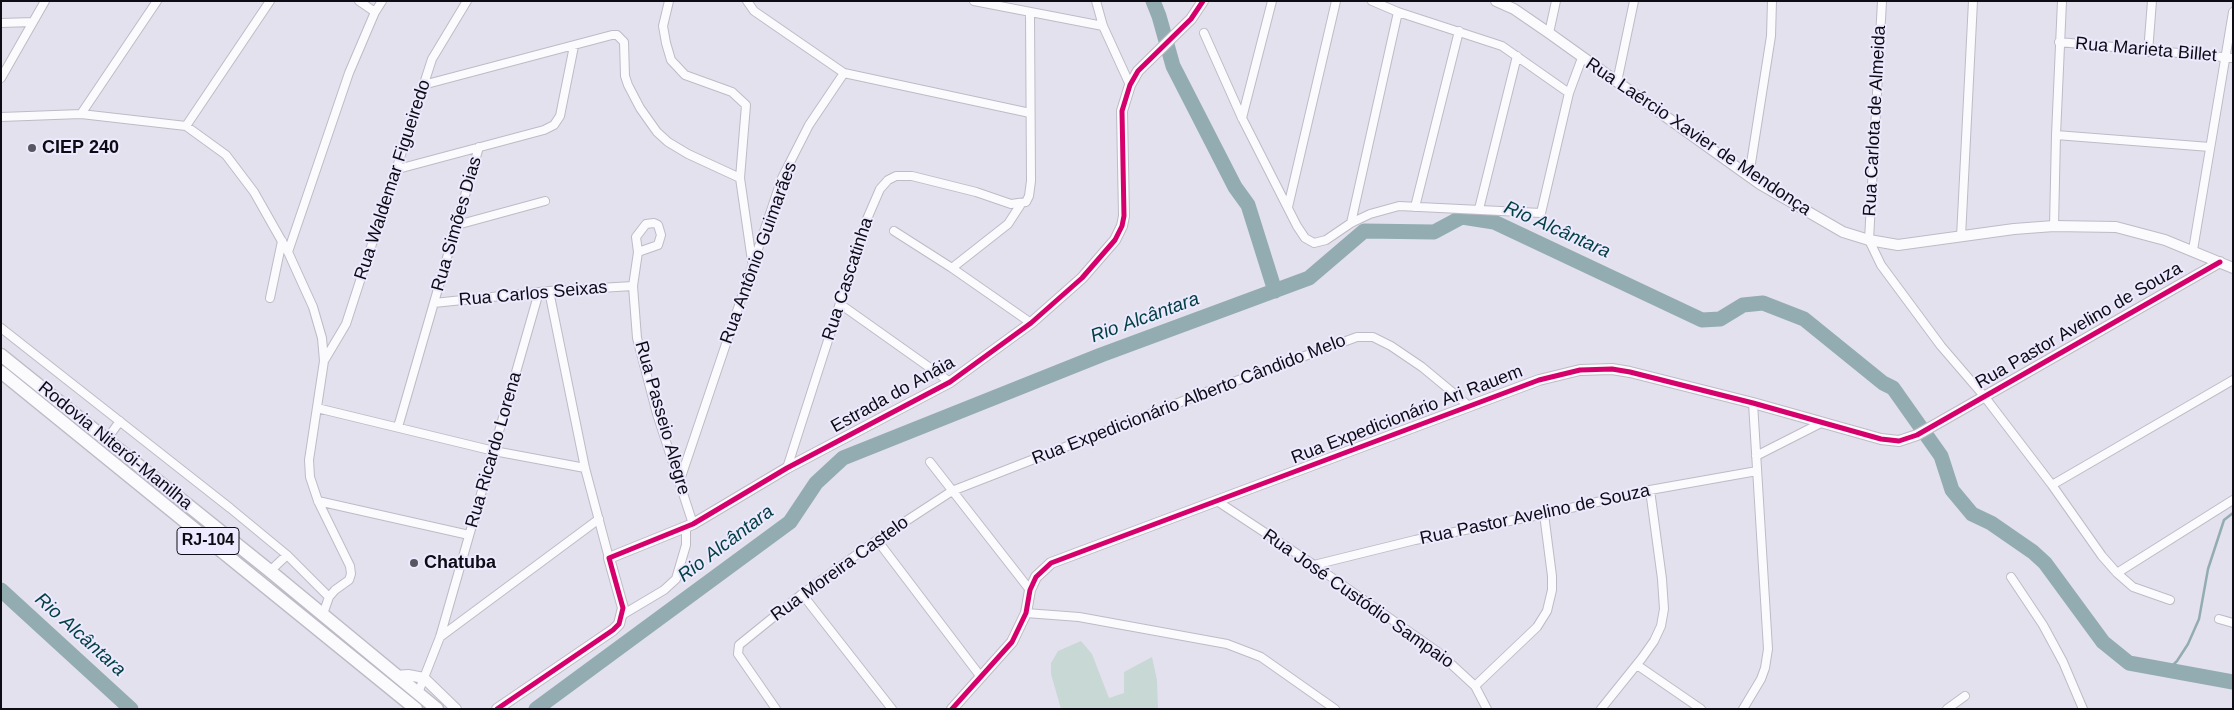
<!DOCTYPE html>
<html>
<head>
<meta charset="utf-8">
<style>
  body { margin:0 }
  #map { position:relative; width:2234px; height:710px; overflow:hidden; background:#e4e1ee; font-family:Helvetica,sans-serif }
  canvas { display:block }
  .frame { position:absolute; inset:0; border:2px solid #0d0b13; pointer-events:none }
</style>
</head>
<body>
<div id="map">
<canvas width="2234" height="710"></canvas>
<div class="frame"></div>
</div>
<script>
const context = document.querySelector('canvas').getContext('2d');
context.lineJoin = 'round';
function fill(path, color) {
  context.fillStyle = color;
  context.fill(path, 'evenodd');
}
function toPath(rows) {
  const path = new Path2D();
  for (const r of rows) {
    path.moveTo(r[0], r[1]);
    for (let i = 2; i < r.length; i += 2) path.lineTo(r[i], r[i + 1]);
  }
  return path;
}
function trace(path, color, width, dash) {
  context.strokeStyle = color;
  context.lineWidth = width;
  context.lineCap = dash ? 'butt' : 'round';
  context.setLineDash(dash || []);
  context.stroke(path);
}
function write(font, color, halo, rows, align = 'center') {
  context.font = font + ' Helvetica,sans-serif';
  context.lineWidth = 4;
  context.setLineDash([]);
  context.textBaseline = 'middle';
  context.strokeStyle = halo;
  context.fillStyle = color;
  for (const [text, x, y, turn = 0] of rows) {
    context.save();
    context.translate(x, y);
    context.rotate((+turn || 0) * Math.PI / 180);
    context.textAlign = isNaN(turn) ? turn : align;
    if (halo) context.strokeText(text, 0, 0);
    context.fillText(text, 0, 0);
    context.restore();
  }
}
fill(toPath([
  [1081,641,1092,654,1109,698,1124,693,1124,672,1152,657,1157,680,1158,709,1061,709,1051,674,1051,663,1058,651]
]), '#c8d8d5');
trace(toPath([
  [2167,671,2177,661,2188,644,2199,619,2208,569,2224,520,2233,513]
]), '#93acb2', 2.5);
trace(toPath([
  [1153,1,1159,16,1173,66,1235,187,1248,205,1275,291],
  [1,590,131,709],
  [536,709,790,522,816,483,843,458,1101,355,1309,278,1364,231,1434,232,1462,217,1494,222,1702,320,1720,319,1743,305,1763,303,1804,319,1883,383,1893,388,1941,456,1952,490,1972,514,1991,523,2033,552,2045,563,2103,642,2129,663,2233,682]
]), '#93acb2', 15);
const minor = toPath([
  [359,1,375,12],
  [669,1,663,26,666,43,671,60,685,75,732,92,746,105,740,178,752,261],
  [747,1,754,11,844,73],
  [974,1,1103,26],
  [1096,1,1103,26,1130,85],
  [1372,1,1398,12,1502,46,1569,93],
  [1882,1,1869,240,1881,265,1941,346,1984,396,2052,485,2102,556,2117,573,2133,587,2170,600],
  [1,23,33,22],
  [1204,33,1242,118,1297,226,1305,238,1314,243,1326,240,1351,223,1370,214,1399,206,1541,213,1569,93,1582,58],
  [1549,33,1556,1],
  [2059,42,2233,58],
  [2148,52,2152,1],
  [1,78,45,1],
  [1617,82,1634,1],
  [423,85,612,35,617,35,624,42,625,76,628,85,640,108,657,132,668,142,688,154,740,178],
  [81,114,157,1],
  [1,117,81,114,186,126,226,155,254,192,288,252,313,307,322,338,324,361,309,460,310,477,318,501,350,566,351,574,349,580,335,590,329,597,323,614],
  [1242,118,1272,1],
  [186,126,270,1],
  [2056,135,2210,147],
  [398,169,544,130,554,125,560,116,574,46],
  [1749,176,1771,36,1772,1],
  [1288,207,1336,1],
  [1415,207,1459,31],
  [1479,209,1517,56],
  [1351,223,1398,12],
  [457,225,545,201],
  [2054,226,2056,135,2062,1],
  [894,231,952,268,1031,323],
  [1961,237,1973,1],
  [2193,250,2233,12],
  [288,252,349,73,375,12,382,1],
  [638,252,658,245,661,235,658,225,654,223,646,224,636,237,638,252,633,286,637,338,657,414,693,524],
  [952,268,1008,224,1021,204],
  [549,291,585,468,609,558],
  [270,298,282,241],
  [434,303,549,291,633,286],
  [840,304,950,382],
  [1,328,230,508,287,555,329,597],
  [324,361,346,324,432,59,467,1],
  [317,408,494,451,585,468],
  [398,427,479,147],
  [107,439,120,421],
  [1756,456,1821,423],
  [930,462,1030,590],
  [787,468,867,219,880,189,888,180,896,176,912,176,976,192,1011,204,1026,202,1029,196,1031,181,1030,13],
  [680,480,782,178,809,125,844,73,1030,113],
  [2052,485,2233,380],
  [318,501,469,535],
  [1217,501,1314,565,1438,652,1475,686,1487,709],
  [877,540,981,677],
  [1314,565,1415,540,1544,514,1650,490,1757,471],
  [270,571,287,555],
  [2117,573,2233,500],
  [2011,577,2043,625,2063,662,2083,709],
  [802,594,892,709],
  [1026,613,1079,617,1227,644,1261,657,1335,709],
  [622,615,664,590,676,579,686,545,686,527],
  [2219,619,2233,623],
  [440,637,599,519],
  [1637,665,1701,709],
  [1475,686,1537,627,1547,611,1552,590,1552,576,1544,514],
  [418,693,440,637,539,292],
  [776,709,738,654,739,645,802,594,877,540,952,491,1214,389,1357,337,1373,337,1391,346,1422,367,1469,406],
  [1601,709,1642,658,1654,641,1661,626,1664,609,1662,579,1650,490],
  [1743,709,1761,679,1765,668,1768,649,1753,403],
  [1947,709,1965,696]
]);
const tertiary = toPath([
  [1496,1,1514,9,1549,33,1760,184,1843,232,1869,240,1898,245,2014,229,2054,226,2116,227,2165,240,2233,268],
  [397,676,408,675,424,678,456,709],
  [497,709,613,630,619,624,623,608,609,558,693,524,787,468,950,382,1031,323,1082,278,1115,240,1122,226,1124,216,1122,111,1130,85,1138,71,1191,19,1203,1],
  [952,709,1012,642,1026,613,1030,590,1036,577,1051,563,1539,380,1580,370,1612,369,1630,372,1753,403,1881,439,1899,441,1917,435,2220,262]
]);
const trunk = toPath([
  [1,355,270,571,437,709],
  [1,372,416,709]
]);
trace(minor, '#bebbc6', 10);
trace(tertiary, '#bebbc6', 12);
trace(trunk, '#bebbc6', 15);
trace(minor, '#fbfafc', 8);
trace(tertiary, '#fbfafc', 10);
trace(trunk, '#fbfafc', 12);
trace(toPath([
  [497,709,613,630,619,624,623,608,609,558,693,524,787,468,950,382,1031,323,1082,278,1115,240,1122,226,1124,216,1122,111,1130,85,1138,71,1191,19,1203,1],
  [952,709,1012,642,1026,613,1030,590,1036,577,1051,563,1539,380,1580,370,1612,369,1630,372,1753,403,1881,439,1899,441,1917,435,2220,262]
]), '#d6006c', 5);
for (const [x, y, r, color] of [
  [32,148,5,"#585660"],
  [414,563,5,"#585660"]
]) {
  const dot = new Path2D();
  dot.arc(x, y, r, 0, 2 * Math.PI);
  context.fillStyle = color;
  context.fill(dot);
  trace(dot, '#ede9fe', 2);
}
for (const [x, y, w] of [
  [208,541,62]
]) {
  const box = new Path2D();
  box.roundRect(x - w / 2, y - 13.5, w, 27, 4);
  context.fillStyle = '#ede9fe';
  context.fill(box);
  trace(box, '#0d0b13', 1);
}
write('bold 16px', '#0d0b13', null, [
  ["RJ-104",208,541]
]);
write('18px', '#0d0b13', '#ede9fe', [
  ["Rua Marieta Billet",2146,50,5],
  ["Rua Carlota de Almeida",1875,121,-87],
  ["Rua Laércio Xavier de Mendonça",1698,137,34],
  ["Rua Waldemar Figueiredo",393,180,-72],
  ["Rua Simões Dias",457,224,-74],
  ["Rua Antônio Guimarães",759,253,-70],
  ["Rua Cascatinha",848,279,-72],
  ["Rua Carlos Seixas",533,294,-5],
  ["Rua Pastor Avelino de Souza",2079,326,-30],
  ["Estrada do Anáia",893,395,-29],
  ["Rua Expedicionário Alberto Cândido Melo",1189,400,-21],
  ["Rua Expedicionário Ari Rauem",1407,415,-21],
  ["Rua Passeio Alegre",662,418,74],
  ["Rodovia Niterói-Manilha",115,446,39],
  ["Rua Ricardo Lorena",494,450,-74],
  ["Rua Pastor Avelino de Souza",1535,515,-12],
  ["Rua Moreira Castelo",840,569,-36],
  ["Rua José Custódio Sampaio",1358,599,35]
]);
write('bold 18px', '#0d0b13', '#ede9fe', [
  ["CIEP 240",42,148],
  ["Chatuba",424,563]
], 'left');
write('italic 19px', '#003f43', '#ede9fe', [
  ["Rio Alcântara",1557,230,24],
  ["Rio Alcântara",1145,318,-20],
  ["Rio Alcântara",726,544,-37],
  ["Rio Alcântara",80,635,42]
]);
</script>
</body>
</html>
